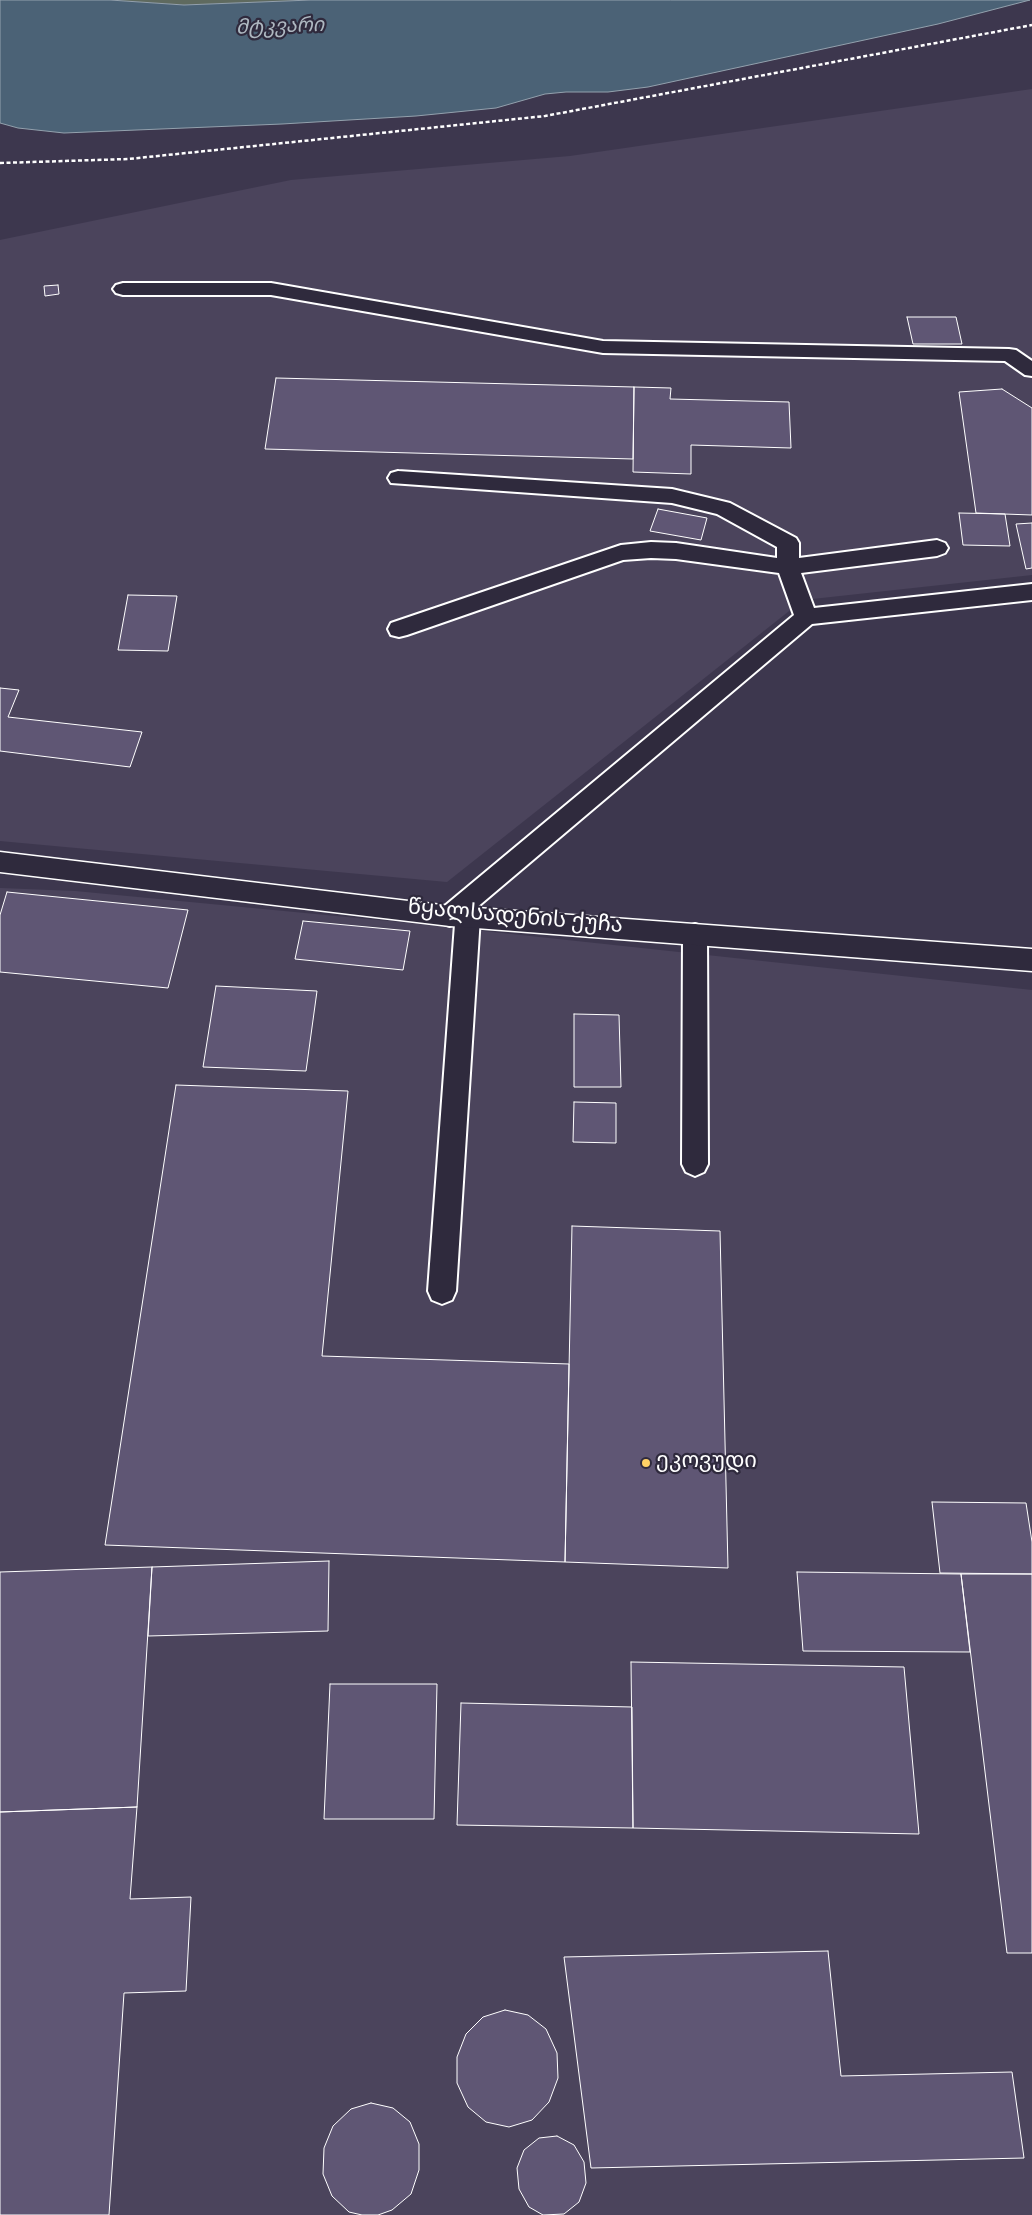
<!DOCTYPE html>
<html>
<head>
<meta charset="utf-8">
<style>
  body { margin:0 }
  canvas { display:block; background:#3d374e }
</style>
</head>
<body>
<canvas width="1032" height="2215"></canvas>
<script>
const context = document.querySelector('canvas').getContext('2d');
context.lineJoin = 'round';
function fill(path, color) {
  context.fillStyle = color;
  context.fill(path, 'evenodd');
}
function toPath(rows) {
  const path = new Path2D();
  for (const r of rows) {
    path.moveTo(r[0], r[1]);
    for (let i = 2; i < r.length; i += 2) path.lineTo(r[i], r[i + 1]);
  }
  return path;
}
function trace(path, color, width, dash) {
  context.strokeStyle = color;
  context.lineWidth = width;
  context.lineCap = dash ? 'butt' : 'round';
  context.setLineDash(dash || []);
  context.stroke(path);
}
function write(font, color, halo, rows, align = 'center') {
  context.font = font + ' "Indie Flower","Noto Sans Georgian",sans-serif';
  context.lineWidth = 4.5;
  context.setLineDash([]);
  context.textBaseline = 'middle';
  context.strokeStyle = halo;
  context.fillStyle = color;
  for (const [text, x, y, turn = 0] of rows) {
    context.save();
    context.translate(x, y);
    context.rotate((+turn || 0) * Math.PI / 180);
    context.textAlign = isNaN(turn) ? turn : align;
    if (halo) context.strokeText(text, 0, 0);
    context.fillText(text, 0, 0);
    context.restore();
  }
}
fill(toPath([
  [1032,89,1032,575,803,600,447,882,0,841,0,240,291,180,570,156],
  [0,888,75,891,409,923,1032,990,1032,2215,0,2215]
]), '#4b445c');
fill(toPath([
  [110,0,311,0,184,5]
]), '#5f6a5f');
const water = toPath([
  [0,0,110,0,184,5,311,0,1030,0,938,24,648,87,608,92,566,92,545,94,496,108,416,116,282,124,64,133,18,128,0,123,0,0]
]);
fill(water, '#4b6276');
trace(water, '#93a1ad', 1);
const building = toPath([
  [58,285,59,294,45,296,44,286,58,285],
  [907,317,956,317,962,344,913,344,907,317],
  [276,378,634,387,633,459,265,449,276,378],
  [634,387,671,388,670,399,789,402,791,448,691,445,691,474,633,472,634,387],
  [1002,389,1032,408,1032,515,976,513,959,392,1002,389],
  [658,509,707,518,701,540,650,531,658,509],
  [959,513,1005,514,1010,546,963,545,959,513],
  [1032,523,1032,568,1026,569,1016,524,1032,523],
  [128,595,177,596,168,651,118,650,128,595],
  [0,688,19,690,8,717,142,732,130,767,0,751,0,688],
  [7,892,188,910,168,988,0,972,0,915,7,892],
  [303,921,410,931,403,970,295,959,303,921],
  [216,986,317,991,306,1071,203,1067,216,986],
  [574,1014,619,1015,621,1087,574,1087,574,1014],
  [176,1085,348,1091,322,1356,569,1364,565,1562,105,1545,176,1085],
  [574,1102,616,1103,616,1143,573,1142,574,1102],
  [572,1226,720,1231,728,1568,565,1562,572,1226],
  [932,1502,1026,1503,1032,1542,1032,1574,940,1573,932,1502],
  [329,1561,328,1631,148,1636,152,1567,329,1561],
  [152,1567,137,1807,0,1812,0,1572,152,1567],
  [797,1572,961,1574,970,1652,803,1651,797,1572],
  [961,1574,1032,1574,1032,1953,1007,1953,961,1574],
  [631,1662,904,1667,919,1834,633,1828,631,1662],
  [330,1684,437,1684,434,1819,324,1819,330,1684],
  [461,1703,632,1707,633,1828,457,1825,461,1703],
  [137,1807,130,1899,191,1897,186,1991,124,1993,109,2215,0,2215,0,1812,137,1807],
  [828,1951,841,2076,1012,2072,1024,2158,591,2168,564,1957,828,1951],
  [505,2010,528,2015,546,2029,557,2053,558,2078,549,2102,532,2120,509,2127,486,2122,468,2107,457,2083,457,2057,466,2034,483,2017,505,2010],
  [371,2103,393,2108,410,2122,419,2144,419,2170,411,2194,392,2210,378,2215,362,2215,349,2212,332,2196,323,2174,324,2148,333,2126,351,2109,371,2103],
  [557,2136,574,2145,584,2162,586,2183,579,2202,564,2214,543,2215,529,2207,519,2189,517,2168,524,2150,539,2138,557,2136]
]);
fill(building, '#5f5674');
trace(building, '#fff', 1);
const service = toPath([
  [123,283,271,283,603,341,1009,349,1016,350,1032,361,1032,376,1025,375,1005,361,603,353,271,295,123,295,116,293,113,289,116,285,123,283],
  [398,471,672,489,730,503,796,538,799,543,799,558,937,540,945,543,948,548,945,553,937,556,801,573,814,608,1032,584,1032,600,812,624,475,909,480,917,456,1291,452,1300,442,1304,432,1300,428,1291,455,924,450,926,441,923,438,916,441,909,794,615,779,573,676,559,651,558,623,560,407,635,399,637,391,635,388,629,391,623,621,545,651,542,676,543,777,558,777,547,717,514,672,503,391,483,388,478,391,473,398,471],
  [695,924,704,927,707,934,708,1164,704,1172,695,1176,686,1172,682,1164,683,934,686,927,695,924]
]);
const minor = toPath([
  [0,852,450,906,1032,949,1032,971,450,926,0,872,0,852]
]);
trace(service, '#fff', 4);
trace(minor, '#fff', 3);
trace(toPath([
  [0,163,128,159,545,116,1032,25]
]), '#fff', 2.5, [4, 2.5]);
fill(service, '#2f2a3d');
fill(minor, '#2f2a3d');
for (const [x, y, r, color] of [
  [646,1463,5,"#ffd166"]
]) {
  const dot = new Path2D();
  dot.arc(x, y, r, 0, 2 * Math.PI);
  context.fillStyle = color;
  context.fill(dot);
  trace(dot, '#2f2a3d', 2);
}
write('italic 20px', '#aeb8c1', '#2f2a3d', [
  ["მტკვარი",280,29,-2]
]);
write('22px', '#fff', '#2f2a3d', [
  ["წყალსადენის ქუჩა",515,919,5]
]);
write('22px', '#fff', '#2f2a3d', [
  ["ეკოვუდი",656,1463]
], 'left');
</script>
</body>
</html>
